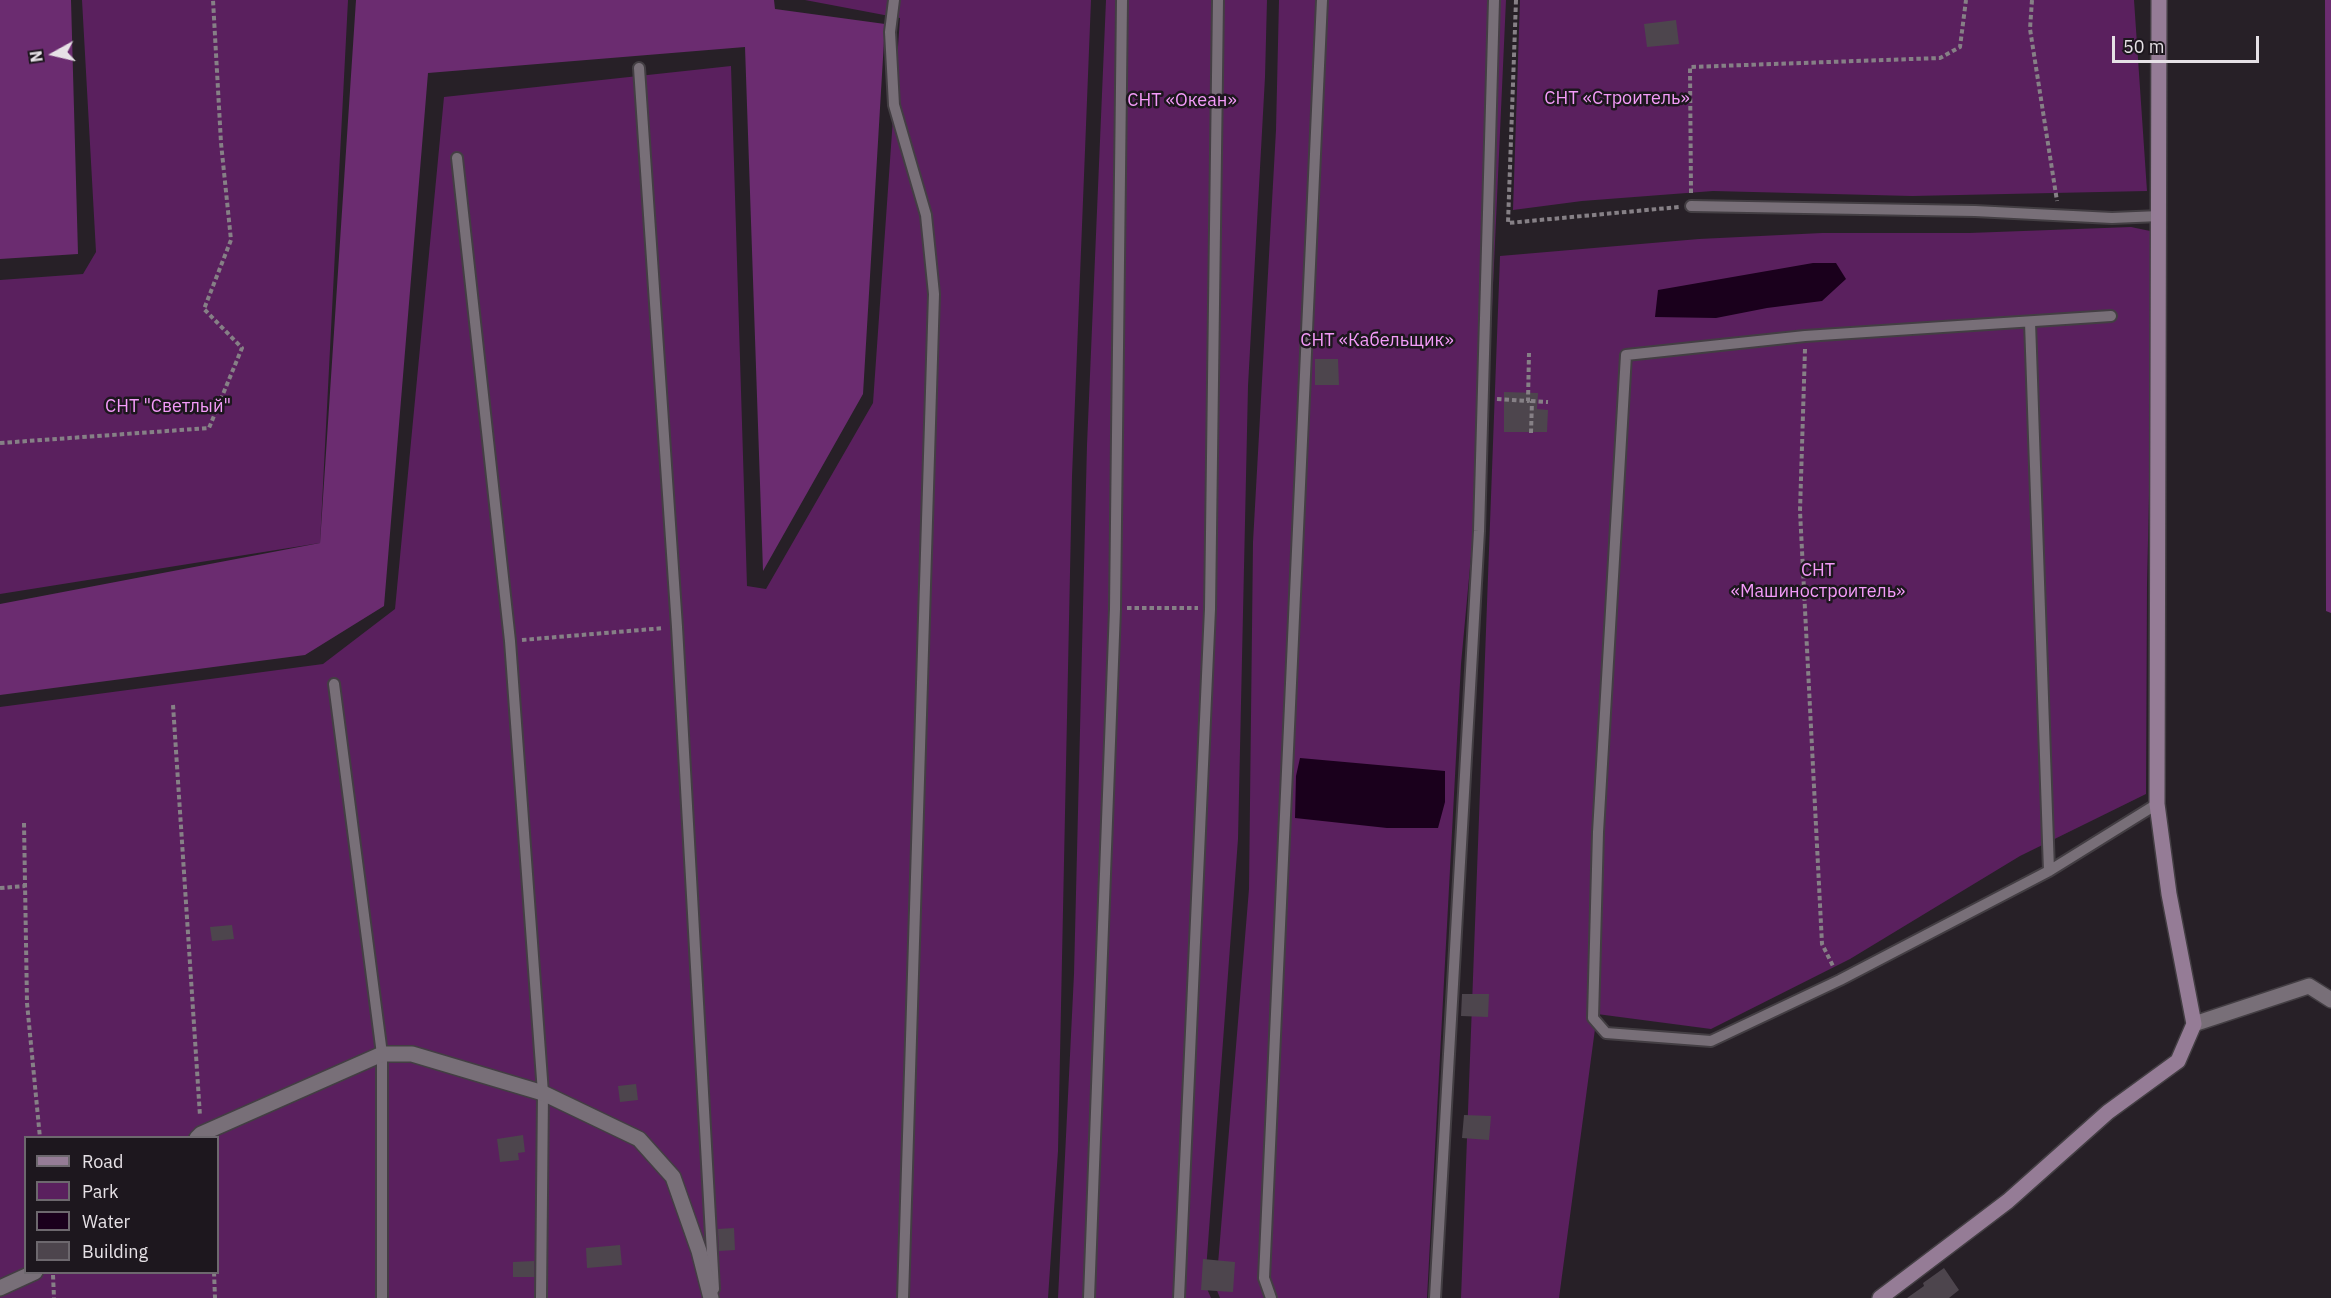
<!DOCTYPE html>
<html>
<head>
<meta charset="utf-8">
<style>
  body { margin:0 }
  #map { position:relative; width:2331px; height:1298px; overflow:hidden; background:#272027; font-family:"IBM Plex Sans",sans-serif }
  canvas { display:block }
  .legend { position:absolute; left:24px; top:1136px; width:195px; height:138px; box-sizing:border-box; background:#1d171e; border:2px solid #6d686e; margin:0; padding:8px 10px; list-style:none; font-size:18px; color:#e6e1e6 }
  .legend li { display:flex; align-items:center; gap:12px; height:30px }
  .legend b { width:30px; border:2px solid #6d686e }
  .north { position:absolute; left:24px; top:24px; width:60px; height:60px; -webkit-text-stroke:4px #1d171e; paint-order:stroke; rotate:262deg; font-size:16px; font-weight:700; line-height:24px; text-align:center; color:#e6e1e6 }
  .north::after { content:''; display:block; margin:auto; width:21px; height:27px; background:#e6e1e6; clip-path:polygon(50% 0,100% 100%,50% 72%,0 100%) }
  .scale { position:absolute; left:2112px; top:36px; width:147px; height:27px; box-sizing:border-box; border:3px solid #e6e1e6; border-top:0; padding-left:8px; font-size:18px; line-height:21px; white-space:nowrap; color:#e6e1e6; -webkit-text-stroke:4px #1d171e; paint-order:stroke }
</style>
</head>
<body>
<div id="map">
<canvas width="2331" height="1298"></canvas>
<ul class="legend">
<li><b style="height:8px;background:#957c96"></b>Road</li>
<li><b style="height:16px;background:#5a205e"></b>Park</li>
<li><b style="height:16px;background:#1a001c"></b>Water</li>
<li><b style="height:16px;background:#4d454d"></b>Building</li>
</ul>
<div class="north">N</div>
<div class="scale">50 m</div>
</div>
<script>
const context = document.querySelector('canvas').getContext('2d');
context.lineJoin = 'round';
function fill(path, color) {
  context.fillStyle = color;
  context.fill(path, 'evenodd');
}
function toPath(rows) {
  const path = new Path2D();
  for (const r of rows) {
    path.moveTo(r[0], r[1]);
    for (let i = 2; i < r.length; i += 2) path.lineTo(r[i], r[i + 1]);
  }
  return path;
}
function trace(path, color, width, dash) {
  context.strokeStyle = color;
  context.lineWidth = width;
  context.lineCap = dash ? 'butt' : 'round';
  context.setLineDash(dash || []);
  context.stroke(path);
}
function write(font, color, halo, rows, align = 'center') {
  context.font = font + ' "IBM Plex Sans",sans-serif';
  context.lineWidth = 5;
  context.setLineDash([]);
  context.textBaseline = 'middle';
  context.strokeStyle = halo;
  context.fillStyle = color;
  for (const [text, x, y, turn = 0] of rows) {
    context.save();
    context.translate(x, y);
    context.rotate((+turn || 0) * Math.PI / 180);
    context.textAlign = isNaN(turn) ? turn : align;
    if (halo) context.strokeText(text, 0, 0);
    context.fillText(text, 0, 0);
    context.restore();
  }
}
fill(toPath([
  [82,0,348,0,320,543,0,594,0,280,83,274,96,252],
  [805,0,1091,0,1072,476,1058,1151,1048,1298,0,1298,0,707,323,664,395,609,444,97,731,66,747,586,766,589,873,403,900,18],
  [26,1138,218,1138,218,1272,26,1272],
  [1106,0,1267,0,1265,77,1248,386,1238,839,1205,1284,1211,1298,1058,1298,1074,974,1087,445],
  [1279,0,1506,0,1490,352,1461,664,1427,1298,1220,1298,1216,1288,1249,889,1253,542,1276,130],
  [1520,0,2134,0,2147,191,1912,196,1713,191,1582,201,1513,210],
  [2131,227,2155,232,2147,585,2146,794,2020,856,1850,959,1711,1029,1597,1014,1559,1298,1461,1298,1500,256,1699,239,1822,233,1969,233]
]), '#5a205e');
fill(toPath([
  [0,0,71,0,78,254,0,259],
  [356,0,774,0,775,9,885,24,863,394,763,571,745,47,428,73,384,606,305,655,0,695,0,604,320,543],
  [2325,0,2331,0,2331,613,2326,611]
]), '#6b2c70');
fill(toPath([
  [1813,263,1836,263,1846,279,1822,301,1767,308,1716,318,1655,317,1658,290],
  [1300,758,1445,771,1445,802,1438,828,1387,828,1295,818,1296,776]
]), '#1a001c');
fill(toPath([
  [1676,20,1679,44,1647,47,1644,24],
  [1315,359,1338,359,1339,385,1315,385],
  [1504,392,1538,393,1537,409,1548,410,1547,432,1504,432],
  [232,925,234,939,212,941,210,927],
  [1462,994,1489,994,1488,1017,1461,1016],
  [636,1084,638,1100,620,1102,618,1086],
  [1464,1115,1491,1116,1489,1140,1462,1138],
  [523,1135,525,1152,518,1153,519,1160,500,1162,497,1139],
  [734,1228,735,1250,719,1251,718,1229],
  [620,1245,622,1265,587,1268,586,1248],
  [1203,1259,1235,1262,1233,1292,1201,1290],
  [534,1261,534,1277,513,1277,513,1262],
  [1944,1268,1959,1290,1949,1298,1907,1298,1924,1286,1923,1283]
]), '#4d454d');
const lane = toPath([
  [894,0,890,32,894,105,926,215,934,294,903,1298],
  [639,68,677,627,714,1289],
  [457,158,510,641,543,1093,541,1298],
  [1691,206,1975,211,2112,218,2160,216],
  [2111,316,1805,336,1626,355,1598,832,1593,1018,1606,1033,1711,1041,1840,980,2049,871,2157,804],
  [2030,322,2049,871],
  [334,684,382,1054,382,1298],
  [1089,1298,1115,609,1122,0],
  [1179,1298,1210,609,1218,0],
  [1271,1298,1264,1278,1322,0],
  [1435,1298,1479,531,1494,0]
]);
const street = toPath([
  [2194,1024,2309,986,2331,1000],
  [197,1138,201,1134,382,1054,412,1054,543,1093,639,1139,673,1177,699,1251,711,1298],
  [0,1288,35,1272]
]);
const secondary = toPath([
  [1880,1298,2008,1201,2108,1112,2178,1061,2194,1024,2169,894,2157,804,2159,0]
]);
trace(lane, '#433e43', 14);
trace(street, '#433e43', 18);
trace(secondary, '#433e43', 18);
trace(toPath([
  [1516,0,1508,223,1679,207],
  [2032,0,2030,29,2057,201],
  [1691,193,1690,67,1940,58,1960,47,1966,0],
  [1805,349,1800,511,1822,944,1834,968],
  [1497,399,1528,401,1529,353],
  [1531,401,1548,402],
  [1531,433,1532,401],
  [0,443,209,428,242,348,204,309,231,240,221,143,213,0],
  [1127,608,1198,608],
  [522,640,664,628],
  [173,705,200,1116],
  [24,823,27,1003,40,1138],
  [0,888,25,886],
  [214,1272,215,1298],
  [53,1275,54,1298]
]), '#868086', 4, [4.5, 3]);
trace(lane, '#786f78', 10);
trace(street, '#786f78', 15);
trace(secondary, '#957c96', 15);
write('18px', '#f49bf9', '#1d171e', [
  ["СНТ «Строитель»",1617,99],
  ["СНТ «Океан»",1182,101],
  ["СНТ «Кабельщик»",1377,341],
  ["СНТ \"Светлый\"",168,407],
  ["СНТ",1818,571],
  ["«Машиностроитель»",1818,592]
]);
</script>
</body>
</html>
